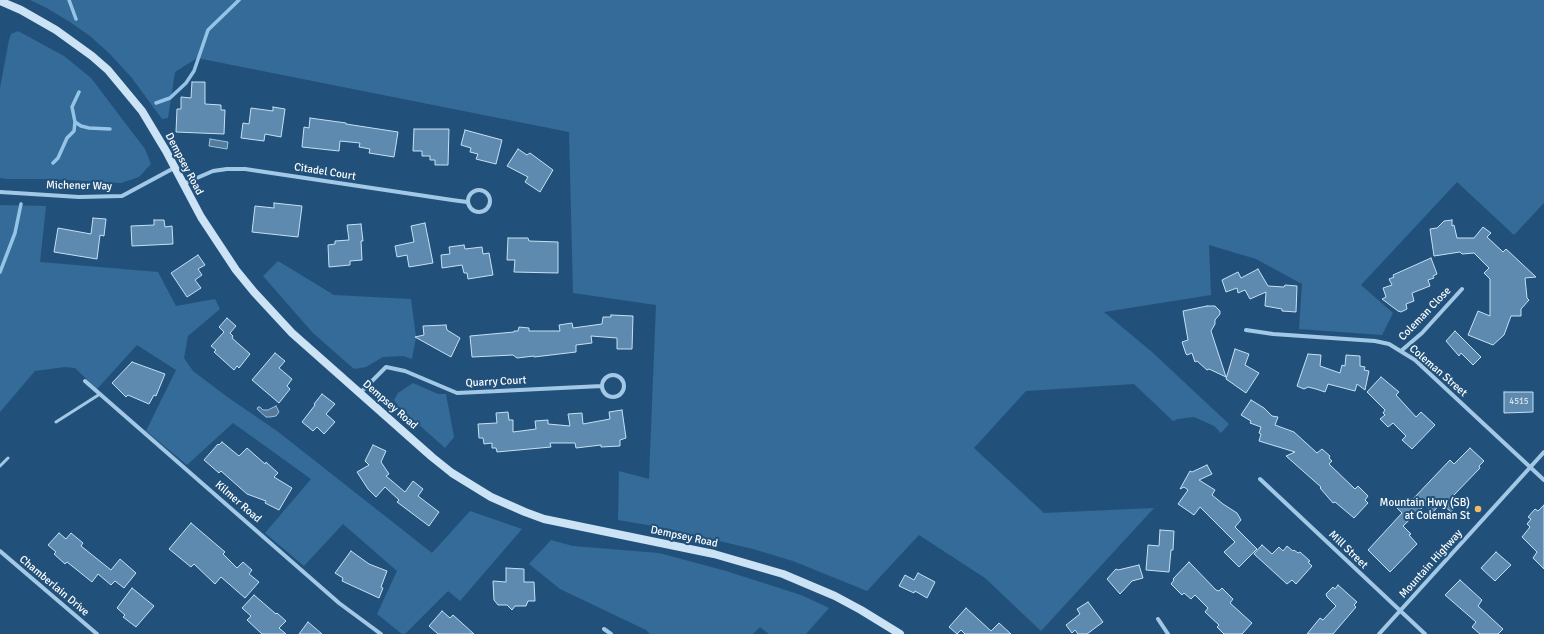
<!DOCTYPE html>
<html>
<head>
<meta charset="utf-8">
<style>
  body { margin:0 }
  canvas { display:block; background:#21517a }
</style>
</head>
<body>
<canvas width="1544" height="634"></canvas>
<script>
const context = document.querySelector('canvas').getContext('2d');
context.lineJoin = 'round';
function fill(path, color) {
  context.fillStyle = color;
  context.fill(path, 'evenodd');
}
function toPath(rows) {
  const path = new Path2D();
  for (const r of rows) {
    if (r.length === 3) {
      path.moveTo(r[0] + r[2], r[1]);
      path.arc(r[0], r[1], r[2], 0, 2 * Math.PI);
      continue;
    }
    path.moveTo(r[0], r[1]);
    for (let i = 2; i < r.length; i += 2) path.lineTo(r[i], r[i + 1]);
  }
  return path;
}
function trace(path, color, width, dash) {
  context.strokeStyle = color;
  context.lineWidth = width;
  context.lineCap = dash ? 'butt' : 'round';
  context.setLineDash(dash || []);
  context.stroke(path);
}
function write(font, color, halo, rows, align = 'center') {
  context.font = font + ' Signika,sans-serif';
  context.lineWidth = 4;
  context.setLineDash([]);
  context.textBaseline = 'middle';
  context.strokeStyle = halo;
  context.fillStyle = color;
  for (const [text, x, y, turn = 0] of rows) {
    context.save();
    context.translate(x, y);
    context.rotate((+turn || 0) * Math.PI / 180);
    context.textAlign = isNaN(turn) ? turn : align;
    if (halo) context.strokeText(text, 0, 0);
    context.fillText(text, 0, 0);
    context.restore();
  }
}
fill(toPath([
  [30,0,1544,0,1544,203,1514,235,1457,182,1361,285,1393,313,1382,335,1299,329,1302,284,1256,259,1209,245,1211,295,1104,312,1152,352,1229,424,1221,433,1214,426,1194,417,1178,419,1173,421,1134,384,1026,391,974,448,1044,513,1154,508,1041,631,985,578,919,535,867,591,793,561,753,549,665,528,618,520,619,471,649,479,656,305,573,293,569,132,197,58,175,72,168,118,162,119,132,78,110,54,90,36,70,22,45,7],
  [18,31,64,56,91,78,145,149,151,164,139,177,121,183,49,179,7,179,0,178,0,88,9,40,11,34],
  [0,205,46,206,40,262,158,272,176,306,215,299,220,309,188,336,184,358,193,371,226,396,277,431,432,553,470,511,522,529,460,601,448,591,405,634,402,634,377,614,397,571,343,524,304,566,265,533,311,479,233,423,187,465,146,431,176,370,137,345,97,389,75,368,65,367,35,371,0,412],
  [278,261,334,295,411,299,416,337,412,359,403,356,383,357,366,367,354,369,313,333,263,276],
  [413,383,438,394,446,394,454,437,445,448,399,407,394,400,398,393],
  [551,540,573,546,659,553,726,571,801,595,829,608,806,634,769,634,760,627,753,634,650,634,646,630,560,589,529,564]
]), '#346b98');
const water = toPath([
  [210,139,228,142,227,149,209,146,210,139],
  [276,406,279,412,276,416,270,417,266,417,257,409,258,407,260,407,263,410,268,410,276,406]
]);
fill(water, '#567a98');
trace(water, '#96c4e7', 1);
trace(toPath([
  [69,0,76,19],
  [156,103,170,98,186,83,194,71,208,30,239,0],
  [75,122,81,126,89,128,110,129],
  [53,163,58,158,67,138,74,131,75,122,72,107,79,92],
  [0,272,15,233,21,204]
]), '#96c4e7', 3.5);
const building = toPath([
  [192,82,205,82,205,104,221,105,221,110,225,110,224,134,176,132,177,109,181,109,181,97,191,98,192,82],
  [273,107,285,109,281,137,265,134,264,141,241,138,243,123,249,124,251,108,273,111,273,107],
  [310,118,346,123,346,124,398,132,394,157,369,153,370,149,359,147,360,143,340,141,339,151,302,147,304,127,309,128,310,118],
  [414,129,449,129,448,165,435,165,435,160,430,160,430,156,422,156,422,151,413,151,414,129],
  [465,130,502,140,496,164,476,159,478,154,470,152,471,148,461,145,465,130],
  [518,149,527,155,530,153,553,170,540,192,525,182,528,177,507,166,518,149],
  [274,203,302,206,298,237,252,232,255,206,274,208,274,203],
  [93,218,106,219,104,236,100,235,97,259,54,252,58,228,91,234,93,218],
  [154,220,164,220,165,227,172,226,173,244,132,246,131,226,154,225,154,220],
  [1452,220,1452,226,1454,225,1457,238,1474,238,1483,227,1491,233,1487,237,1503,252,1506,249,1536,277,1525,278,1527,298,1529,300,1521,309,1521,316,1511,316,1504,335,1493,345,1468,335,1478,311,1490,316,1490,279,1484,273,1489,268,1474,253,1462,254,1460,252,1434,256,1430,229,1437,228,1444,221,1452,220],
  [425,223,433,263,409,267,407,255,397,257,395,246,414,242,411,226,425,223],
  [361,224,363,241,361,241,362,260,350,261,350,265,329,267,328,245,335,244,335,241,349,240,347,225,361,224],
  [508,238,528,238,529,241,558,242,558,273,514,272,515,260,507,260,508,238],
  [464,245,465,249,482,247,483,254,489,253,493,275,468,279,467,273,464,273,462,265,442,268,441,255,450,254,449,247,464,245],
  [198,255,205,265,198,269,202,275,195,280,201,288,187,297,171,273,198,255],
  [1431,258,1437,274,1433,276,1434,278,1428,280,1430,286,1412,293,1414,301,1406,304,1407,309,1401,312,1398,311,1382,299,1386,297,1383,288,1392,285,1389,279,1394,277,1393,275,1431,258],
  [1258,269,1268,286,1284,287,1285,285,1297,286,1296,312,1282,311,1282,309,1265,306,1266,292,1250,299,1245,290,1238,293,1237,288,1226,292,1222,280,1238,272,1241,278,1258,269],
  [1207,306,1215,306,1220,311,1220,314,1215,320,1215,324,1211,331,1226,377,1209,369,1207,370,1197,361,1195,362,1192,353,1187,355,1186,354,1182,342,1188,340,1183,311,1207,306],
  [611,315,633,316,632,349,617,349,617,338,591,336,592,343,576,345,576,352,534,357,534,356,517,358,513,355,472,357,470,336,514,332,514,331,518,331,519,327,529,328,529,331,560,331,559,325,572,323,573,328,602,324,603,317,611,317,611,315],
  [227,318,236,326,230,333,233,336,232,338,250,354,239,368,237,366,234,370,214,352,216,350,211,346,224,332,219,327,227,318],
  [446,325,447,330,460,338,451,357,415,337,424,335,423,326,446,325],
  [1455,331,1481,357,1473,365,1461,353,1459,356,1446,341,1455,331],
  [1235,349,1249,354,1245,365,1259,373,1246,393,1226,379,1235,349],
  [275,353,285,361,279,368,292,379,287,386,290,389,279,403,252,380,275,353],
  [1308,354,1321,355,1320,366,1340,373,1342,365,1345,366,1346,355,1360,356,1360,366,1365,367,1364,370,1369,371,1365,390,1357,384,1355,391,1328,384,1325,392,1316,389,1308,387,1304,389,1297,386,1308,354],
  [132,362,165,374,156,396,154,395,149,404,128,395,126,397,112,383,132,362],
  [1381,377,1399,392,1396,395,1416,417,1421,412,1435,425,1412,449,1402,440,1406,436,1393,423,1388,427,1380,419,1385,415,1383,413,1385,410,1367,392,1381,377],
  [1504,392,1533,392,1533,412,1504,413,1504,392],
  [322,394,335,404,326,414,335,422,324,434,317,427,313,431,302,422,315,405,314,404,322,394],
  [1251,400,1264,408,1272,416,1278,417,1275,425,1294,432,1317,453,1322,449,1330,456,1329,458,1332,461,1329,464,1355,489,1358,486,1368,496,1365,500,1368,503,1354,518,1335,502,1333,503,1320,488,1321,487,1286,456,1295,452,1259,441,1261,434,1259,433,1261,427,1250,423,1251,421,1241,415,1251,400],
  [622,410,626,438,620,440,620,446,601,447,601,445,576,448,575,443,550,443,551,447,497,452,496,448,492,448,492,443,484,444,483,438,479,438,478,424,497,423,496,413,508,412,509,420,513,420,513,432,536,429,535,421,548,420,548,424,570,426,568,414,582,413,583,424,610,419,609,412,622,410],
  [222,442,239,456,247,448,265,464,266,462,278,473,274,477,292,488,279,510,265,503,266,501,247,494,221,471,219,473,204,460,218,444,219,445,222,442],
  [373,445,386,451,381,462,389,474,386,476,405,492,413,481,423,489,418,496,439,512,429,526,397,502,399,500,385,487,376,497,368,489,357,472,369,465,365,461,373,445],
  [1470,448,1484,461,1479,466,1480,468,1453,496,1460,502,1451,512,1441,503,1433,512,1425,505,1403,526,1411,534,1409,535,1417,544,1390,572,1368,550,1402,513,1397,508,1407,498,1409,500,1411,498,1412,500,1450,460,1454,464,1470,448],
  [1207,465,1212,474,1199,480,1215,490,1212,495,1223,504,1237,513,1241,520,1235,527,1257,549,1239,567,1224,552,1235,542,1200,507,1194,515,1178,504,1188,490,1184,487,1180,489,1190,471,1192,472,1207,465],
  [1544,505,1544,569,1533,558,1537,552,1522,537,1530,527,1527,524,1531,519,1528,517,1535,509,1538,511,1544,505],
  [191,523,225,552,223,554,237,568,243,562,252,570,249,574,259,582,245,598,221,577,215,584,194,564,191,567,169,549,191,523],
  [1160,530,1174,531,1173,550,1171,550,1169,572,1146,570,1148,545,1159,546,1160,530],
  [59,533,66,539,71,533,83,543,81,546,111,570,120,559,136,573,124,588,115,581,111,585,98,574,92,582,67,562,65,564,54,554,56,552,48,545,59,533],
  [1262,545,1272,554,1279,547,1283,551,1287,546,1293,551,1294,550,1298,553,1300,552,1310,561,1308,562,1312,566,1296,584,1292,580,1287,584,1254,554,1262,545],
  [351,551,369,564,387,571,381,587,383,588,379,598,342,581,343,578,335,573,351,551],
  [1496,552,1511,565,1495,581,1481,568,1496,552],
  [1189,562,1216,590,1219,591,1222,588,1233,599,1230,603,1252,623,1242,634,1224,634,1217,627,1219,625,1205,612,1208,608,1195,595,1191,599,1184,593,1182,595,1171,584,1174,580,1173,579,1189,562],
  [1139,565,1143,578,1132,581,1120,594,1107,579,1116,569,1118,570,1139,565],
  [506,568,524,569,524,582,534,582,535,601,528,601,526,606,515,606,512,610,507,605,498,605,494,600,493,581,506,582,506,568],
  [918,573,935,582,927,598,915,591,914,593,899,586,905,575,914,580,918,573],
  [1460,580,1482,600,1478,606,1503,629,1498,634,1480,634,1472,627,1476,622,1445,595,1460,580],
  [1338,585,1357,602,1354,605,1356,607,1333,634,1307,634,1320,618,1323,620,1336,606,1327,597,1326,594,1333,587,1335,589,1338,585],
  [132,588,154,606,136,627,123,617,125,615,117,608,132,588],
  [254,595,276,614,277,613,286,621,279,628,286,634,262,634,247,620,251,616,242,608,254,595],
  [1088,602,1103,622,1087,634,1078,634,1075,630,1072,633,1066,625,1080,614,1077,609,1088,602],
  [966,608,991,631,999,623,1011,634,965,634,961,630,957,634,949,627,966,608],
  [442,611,450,618,453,615,474,634,438,634,429,626,442,611],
  [308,622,322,634,299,634,308,622]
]);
fill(building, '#5e8aaf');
trace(building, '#c5e0f4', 1);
trace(toPath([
  [56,422,100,394],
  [0,466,8,458]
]), '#a2c8e6', 3);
trace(toPath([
  [183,184,213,171,227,169,245,169,452,200,467,202],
  [479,201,11],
  [0,192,79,197,122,196,174,168],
  [1246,330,1273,334,1375,341,1389,344,1415,360,1544,480],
  [1401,351,1422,333,1462,289],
  [613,386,11],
  [85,381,339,603,381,634],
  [360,393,386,367,405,371,457,393,602,386],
  [1260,479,1425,634],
  [0,551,97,634],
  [1158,619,1168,634],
  [604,629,611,634],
  [1379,634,1544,452]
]), '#a2c8e6', 4);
trace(toPath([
  [0,1,21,10,56,30,92,56,108,70,142,111,166,151,201,217,236,270,254,292,292,333,432,457,452,473,491,497,525,512,544,519,714,554,783,574,835,596,861,610,900,634]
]), '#cce2f5', 8);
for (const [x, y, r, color] of [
  [1478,509,4,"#f2ba63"]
]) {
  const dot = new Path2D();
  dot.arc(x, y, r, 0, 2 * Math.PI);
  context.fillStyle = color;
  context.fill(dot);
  trace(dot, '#21517a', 1.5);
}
write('9px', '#d7e2eb', null, [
  ["4515",1519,402]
]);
write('11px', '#fff', '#21517a', [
  ["Dempsey Road",184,164,62],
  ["Citadel Court",325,172,9],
  ["Michener Way",79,186,1],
  ["Coleman Close",1425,314,-46],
  ["Coleman Street",1438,371,41],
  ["Quarry Court",496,382,-3],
  ["Dempsey Road",390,405,41],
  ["Kilmer Road",238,502,41],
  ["Dempsey Road",684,537,12],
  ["Mill Street",1348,550,44],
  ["Mountain Highway",1431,564,-48],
  ["Chamberlain Drive",54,586,40]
]);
write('11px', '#fff', '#21517a', [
  ["Mountain Hwy (SB)",1470,503],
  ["at Coleman St",1470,516]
], 'right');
</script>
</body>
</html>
